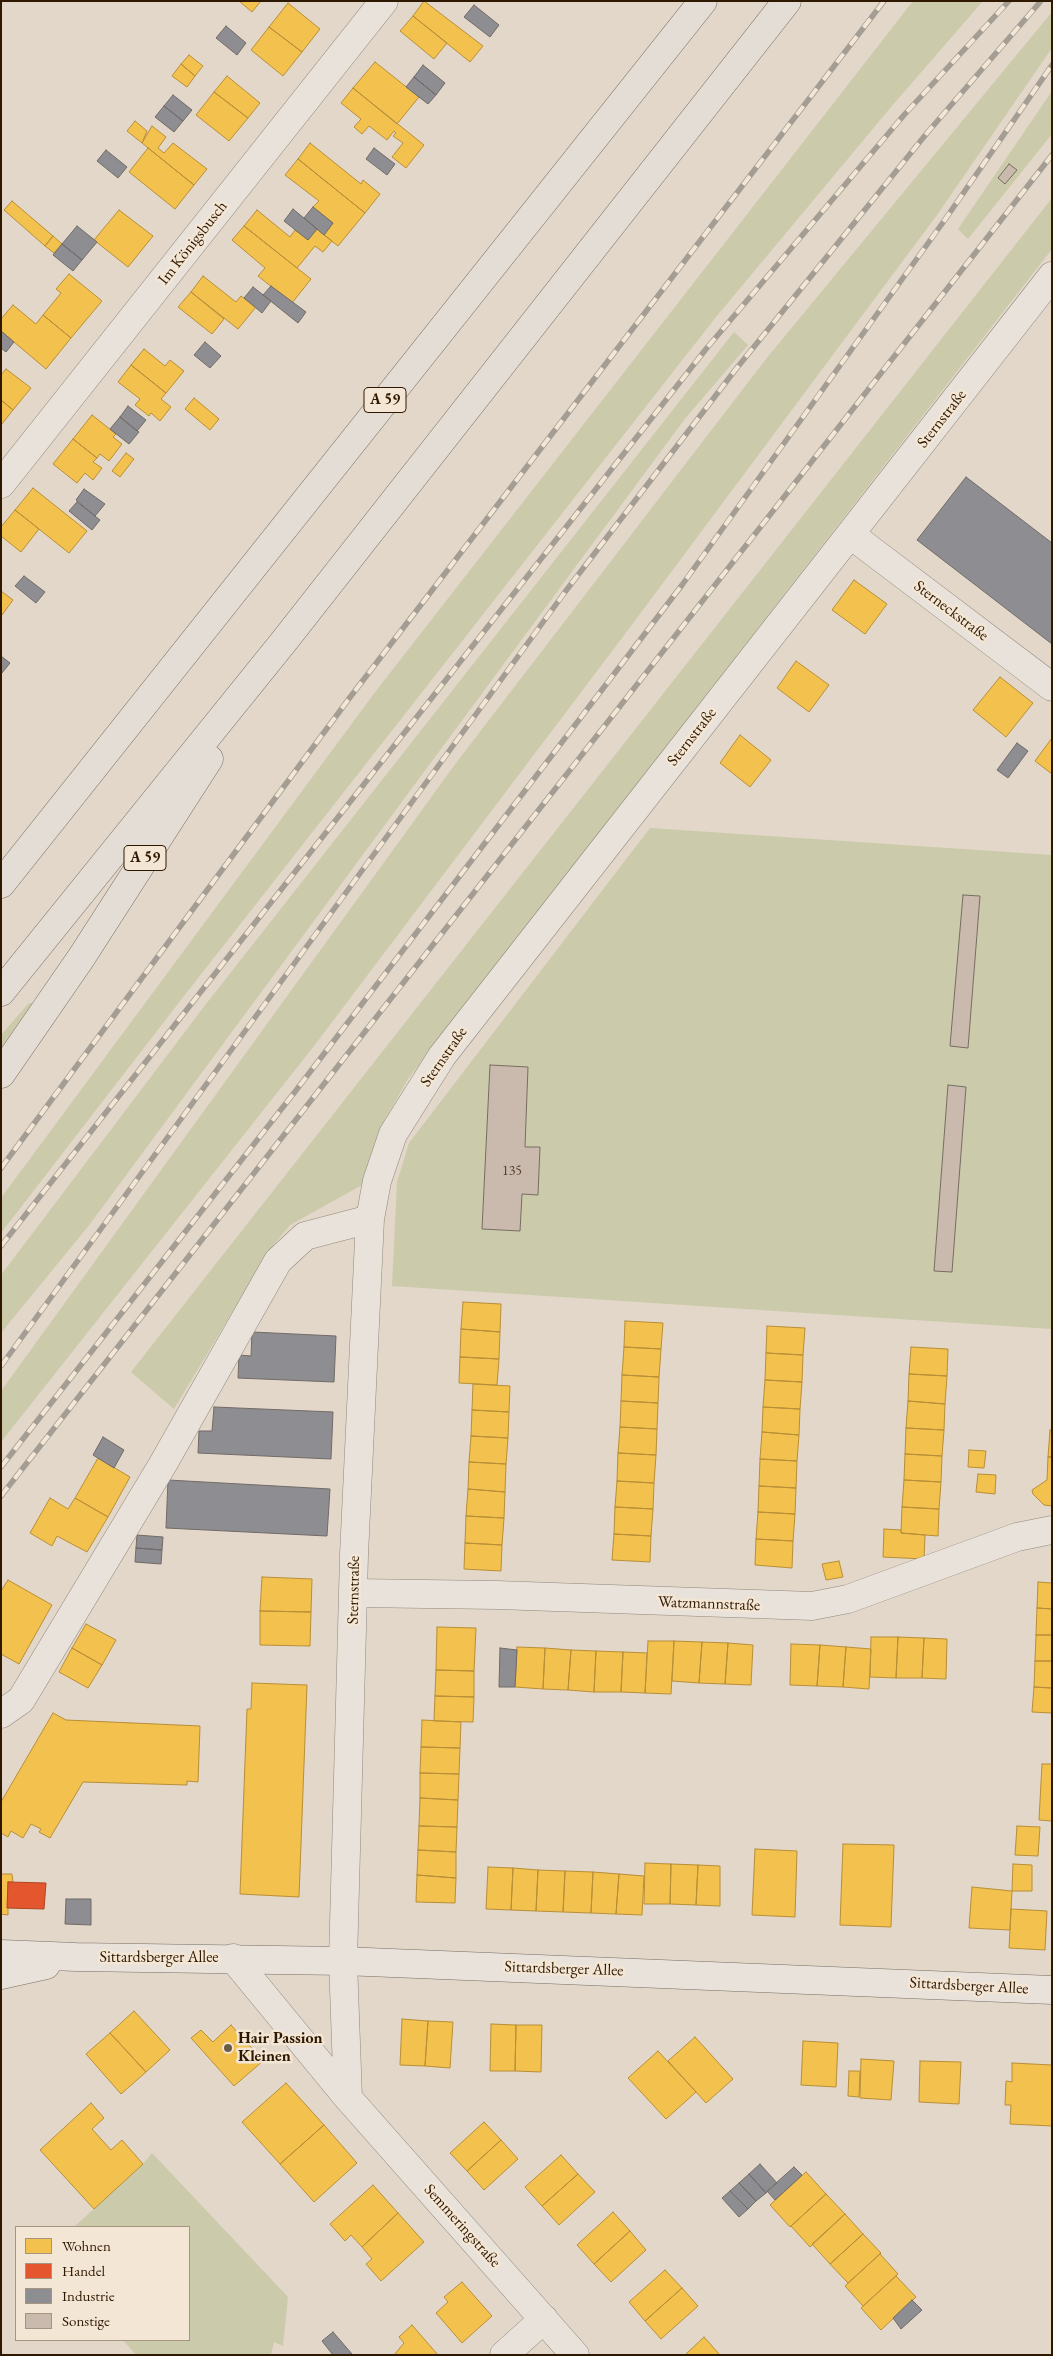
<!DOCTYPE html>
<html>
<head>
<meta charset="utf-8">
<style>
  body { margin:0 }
  #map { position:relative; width:1053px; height:2356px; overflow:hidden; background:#e2d7c8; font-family:"EB Garamond",serif }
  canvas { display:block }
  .frame { position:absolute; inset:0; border:2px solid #2f1800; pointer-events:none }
  .legend { position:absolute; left:15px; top:2226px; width:175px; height:115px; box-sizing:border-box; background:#f3e6d4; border:1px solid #a5947f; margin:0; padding:6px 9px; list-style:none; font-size:15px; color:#2f1800 }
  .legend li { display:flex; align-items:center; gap:10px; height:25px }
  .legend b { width:25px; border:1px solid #a5947f }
</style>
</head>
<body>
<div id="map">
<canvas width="1053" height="2356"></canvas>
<div class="frame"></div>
<ul class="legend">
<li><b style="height:14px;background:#f2c14e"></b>Wohnen</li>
<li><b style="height:14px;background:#e4572e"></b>Handel</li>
<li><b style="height:14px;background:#8d8d92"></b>Industrie</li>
<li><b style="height:14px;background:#cab9ad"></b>Sonstige</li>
</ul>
</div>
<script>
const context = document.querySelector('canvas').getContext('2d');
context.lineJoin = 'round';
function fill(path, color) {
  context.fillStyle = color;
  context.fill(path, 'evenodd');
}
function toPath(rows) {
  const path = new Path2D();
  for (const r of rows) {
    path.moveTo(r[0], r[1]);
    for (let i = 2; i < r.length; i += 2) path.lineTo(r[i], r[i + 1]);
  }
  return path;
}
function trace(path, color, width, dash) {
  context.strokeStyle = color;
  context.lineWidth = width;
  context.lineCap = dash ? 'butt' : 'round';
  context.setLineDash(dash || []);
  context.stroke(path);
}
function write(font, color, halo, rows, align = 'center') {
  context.font = font + ' "EB Garamond",serif';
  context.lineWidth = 5;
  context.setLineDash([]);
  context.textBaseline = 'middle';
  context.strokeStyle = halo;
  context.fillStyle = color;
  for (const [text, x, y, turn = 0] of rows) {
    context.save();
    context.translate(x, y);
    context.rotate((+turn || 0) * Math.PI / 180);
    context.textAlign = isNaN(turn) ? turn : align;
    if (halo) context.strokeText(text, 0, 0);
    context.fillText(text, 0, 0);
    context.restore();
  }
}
fill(toPath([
  [913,1,983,1,891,107,716,317,184,996,1,1233,1,1198,376,691],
  [1052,12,1052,48,937,215,628,630,314,1046,1,1442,1,1391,456,763,766,359],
  [1052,91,1052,134,968,239,958,229],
  [1052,198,1052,249,408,1079,383,1123,362,1185,290,1225,270,1249,174,1409,131,1372],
  [734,332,748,345,684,420,90,1224,1,1333,1,1275,206,1004],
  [650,828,1052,855,1052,1329,392,1286,397,1182,409,1143],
  [29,1003,33,1003,32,1009,1,1055,1,1035],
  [152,2153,288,2297,283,2346,274,2342,271,2355,136,2355,123,2340,189,2340,189,2227,74,2227,143,2164]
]), '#cbcaaa');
const homes = toPath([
  [239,1,261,1,252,12,239,1],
  [424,1,483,46,470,62,413,16,424,1],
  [288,3,320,29,302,52,269,27,288,3],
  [413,16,447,43,434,59,400,31,413,16],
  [269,27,302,52,283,76,251,50,269,27],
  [189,55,203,66,195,76,181,64,189,55],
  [375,62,419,97,397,124,353,88,375,62],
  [181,64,195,76,187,87,172,76,181,64],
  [227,76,260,103,248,118,214,92,227,76],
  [353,88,424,145,406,168,392,157,403,143,393,136,396,133,394,131,387,140,369,126,362,134,354,127,361,119,341,103,353,88],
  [214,92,248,118,229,141,196,115,214,92],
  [135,121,147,131,142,143,127,131,135,121],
  [152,126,166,137,158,148,164,153,173,143,207,169,194,185,142,143,152,126],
  [310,143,361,184,363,180,380,194,365,213,298,159,310,143],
  [148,148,194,185,175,209,129,172,148,148],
  [298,159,365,213,338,246,324,235,333,223,313,207,319,201,285,175,298,159],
  [12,201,53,236,45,246,4,210,12,201],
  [119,210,153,236,128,267,94,240,119,210],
  [257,210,290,237,295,230,308,240,317,229,332,241,323,252,315,246,297,268,244,226,257,210],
  [244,226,311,279,292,303,258,276,265,268,232,240,244,226],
  [53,236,62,244,54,253,45,246,53,236],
  [69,274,102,301,71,338,43,315,61,293,56,289,69,274],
  [203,276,236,302,241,296,256,307,238,329,191,292,203,276],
  [191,292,224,319,212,334,178,307,191,292],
  [13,305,36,324,43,315,71,338,46,369,1,331,1,319,13,305],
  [144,349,165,366,170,360,184,371,166,393,131,365,144,349],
  [131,365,166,393,161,399,171,407,160,421,151,413,149,416,135,405,140,399,118,382,131,365],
  [6,369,31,388,13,410,1,400,1,375,6,369],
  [194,398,219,419,210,430,185,409,194,398],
  [1,400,13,410,1,425,1,400],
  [92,415,116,434,113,437,122,444,109,461,100,454,97,458,73,439,92,415],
  [73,439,97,458,93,462,102,468,93,480,85,473,77,483,53,464,73,439],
  [126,453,134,459,120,477,112,471,126,453],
  [33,488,87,531,69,553,15,510,33,488],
  [15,510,39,529,21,552,1,536,1,527,15,510],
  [854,580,887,604,865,634,832,610,854,580],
  [1,591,13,600,2,615,1,615,1,591],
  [796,661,829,685,809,712,777,688,796,661],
  [1000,677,1033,703,1006,737,973,710,1000,677],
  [740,735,771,760,750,787,720,763,740,735],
  [1052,738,1052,774,1035,761,1052,738],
  [463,1302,501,1304,500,1332,461,1329,463,1302],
  [625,1321,663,1323,661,1349,624,1347,625,1321],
  [767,1326,805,1328,803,1355,766,1353,767,1326],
  [461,1329,500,1332,499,1359,460,1357,461,1329],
  [624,1347,661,1349,659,1377,622,1375,624,1347],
  [911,1347,948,1349,947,1376,909,1374,911,1347],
  [766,1353,803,1355,802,1382,765,1380,766,1353],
  [460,1357,499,1359,497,1385,459,1383,460,1357],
  [909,1374,947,1376,945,1404,908,1401,909,1374],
  [622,1375,659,1377,658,1403,621,1401,622,1375],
  [765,1380,802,1382,800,1409,763,1407,765,1380],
  [473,1384,510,1386,509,1412,472,1410,473,1384],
  [621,1401,658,1403,657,1429,620,1427,621,1401],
  [908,1401,945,1404,944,1430,906,1428,908,1401],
  [763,1407,800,1409,799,1435,762,1432,763,1407],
  [472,1410,509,1412,508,1438,471,1436,472,1410],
  [620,1427,657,1429,656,1455,618,1453,620,1427],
  [906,1428,944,1430,942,1456,905,1454,906,1428],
  [1050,1430,1052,1430,1052,1457,1048,1457,1050,1430],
  [762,1432,799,1435,797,1461,760,1459,762,1432],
  [471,1436,508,1438,506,1464,469,1462,471,1436],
  [969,1450,986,1451,984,1468,968,1467,969,1450],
  [618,1453,656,1455,654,1483,617,1481,618,1453],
  [905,1454,942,1456,941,1482,904,1480,905,1454],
  [1048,1457,1052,1457,1052,1506,1044,1505,1033,1494,1032,1490,1047,1480,1048,1457],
  [98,1458,130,1477,108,1517,75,1498,98,1458],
  [760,1459,797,1461,796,1488,759,1486,760,1459],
  [469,1462,506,1464,505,1492,468,1489,469,1462],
  [978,1474,996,1475,995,1494,976,1492,978,1474],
  [904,1480,941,1482,939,1509,902,1507,904,1480],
  [617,1481,654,1483,653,1509,615,1507,617,1481],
  [759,1486,796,1488,795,1514,758,1512,759,1486],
  [468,1489,505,1492,504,1518,466,1516,468,1489],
  [50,1498,68,1509,75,1498,108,1517,87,1552,57,1536,52,1546,30,1533,50,1498],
  [615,1507,653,1509,651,1536,614,1534,615,1507],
  [902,1507,939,1509,938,1536,901,1533,902,1507],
  [758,1512,795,1514,793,1541,756,1539,758,1512],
  [466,1516,504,1518,502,1545,465,1543,466,1516],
  [884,1529,901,1530,901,1533,925,1535,924,1559,883,1557,884,1529],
  [614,1534,651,1536,650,1562,612,1560,614,1534],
  [756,1539,793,1541,792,1568,755,1565,756,1539],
  [465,1543,502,1545,501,1571,464,1569,465,1543],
  [839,1561,843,1577,826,1580,822,1564,839,1561],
  [262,1577,312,1579,311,1612,260,1611,262,1577],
  [8,1580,52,1605,19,1664,1,1654,1,1591,8,1580],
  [1038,1582,1052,1583,1052,1609,1037,1608,1038,1582],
  [1037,1608,1052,1609,1052,1635,1036,1635,1037,1608],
  [260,1611,311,1612,310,1646,260,1645,260,1611],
  [86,1624,116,1640,102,1665,72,1648,86,1624],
  [437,1627,476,1628,474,1671,436,1670,437,1627],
  [1036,1635,1052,1635,1052,1661,1035,1661,1036,1635],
  [871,1637,898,1637,896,1678,870,1677,871,1637],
  [898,1637,924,1638,922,1678,896,1678,898,1637],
  [924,1638,947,1639,946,1679,922,1678,924,1638],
  [648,1641,674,1641,671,1694,645,1693,648,1641],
  [674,1641,702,1642,699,1683,672,1681,674,1641],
  [702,1642,728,1643,725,1684,699,1683,702,1642],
  [728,1643,753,1645,751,1685,725,1684,728,1643],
  [791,1644,820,1645,817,1686,790,1685,791,1644],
  [820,1645,846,1647,843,1687,817,1686,820,1645],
  [517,1647,545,1648,543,1689,515,1687,517,1647],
  [846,1647,871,1649,869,1689,843,1687,846,1647],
  [72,1648,102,1665,88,1688,59,1672,72,1648],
  [545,1648,571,1650,568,1690,543,1689,545,1648],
  [571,1650,596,1651,594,1692,568,1690,571,1650],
  [596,1651,623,1652,621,1692,594,1692,596,1651],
  [623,1652,647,1653,645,1693,621,1692,623,1652],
  [1035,1661,1052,1661,1052,1688,1034,1687,1035,1661],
  [436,1670,474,1671,474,1697,435,1696,436,1670],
  [252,1683,307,1685,299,1897,240,1894,247,1709,251,1709,252,1683],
  [1034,1687,1052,1688,1052,1713,1032,1712,1034,1687],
  [435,1696,474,1697,473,1722,434,1721,435,1696],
  [53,1713,66,1720,200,1726,198,1782,187,1781,187,1785,83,1782,50,1838,39,1832,41,1829,31,1824,23,1838,11,1831,8,1837,1,1833,1,1802,53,1713],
  [422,1720,461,1722,460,1748,421,1747,422,1720],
  [421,1747,460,1748,459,1774,420,1773,421,1747],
  [1042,1764,1052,1764,1052,1821,1039,1820,1042,1764],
  [420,1773,459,1774,458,1800,420,1798,420,1773],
  [420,1798,458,1800,457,1827,419,1826,420,1798],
  [419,1826,457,1827,456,1852,418,1850,419,1826],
  [1017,1826,1040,1827,1038,1856,1015,1855,1017,1826],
  [843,1844,894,1845,891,1927,840,1925,843,1844],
  [755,1849,797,1851,795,1917,752,1915,755,1849],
  [418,1850,456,1852,456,1878,417,1875,418,1850],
  [645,1863,671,1864,670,1904,644,1904,645,1863],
  [671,1864,698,1865,696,1905,670,1904,671,1864],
  [1013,1864,1032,1865,1032,1891,1012,1891,1013,1864],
  [698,1865,720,1866,720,1906,696,1905,698,1865],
  [488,1867,513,1868,511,1910,486,1909,488,1867],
  [513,1868,538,1870,536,1911,511,1910,513,1868],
  [538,1870,565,1871,563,1912,536,1911,538,1870],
  [565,1871,593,1872,591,1913,563,1912,565,1871],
  [593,1872,619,1874,616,1914,591,1913,593,1872],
  [1,1874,12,1874,13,1882,8,1882,8,1915,1,1914,1,1874],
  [619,1874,644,1876,642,1915,616,1914,619,1874],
  [417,1875,456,1878,455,1903,416,1902,417,1875],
  [972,1887,1012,1891,1010,1930,969,1928,972,1887],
  [1011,1909,1047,1911,1045,1950,1009,1948,1011,1909],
  [134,2011,170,2050,146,2072,110,2033,134,2011],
  [402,2019,428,2021,425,2066,400,2065,402,2019],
  [428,2021,453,2022,450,2068,425,2066,428,2021],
  [491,2024,516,2025,515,2071,490,2071,491,2024],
  [231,2025,263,2061,234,2086,191,2038,201,2030,213,2042,231,2025],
  [516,2025,542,2025,541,2072,515,2071,516,2025],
  [110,2033,146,2072,121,2094,86,2054,110,2033],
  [695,2037,733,2079,706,2103,668,2061,695,2037],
  [803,2041,838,2043,836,2087,801,2085,803,2041],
  [658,2051,696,2092,666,2119,628,2078,658,2051],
  [861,2059,894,2061,891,2100,860,2098,861,2059],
  [920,2061,961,2062,959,2104,919,2102,920,2061],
  [1012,2063,1052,2065,1052,2126,1010,2124,1011,2105,1005,2105,1006,2081,1012,2082,1012,2063],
  [849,2071,860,2071,859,2097,848,2096,849,2071],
  [286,2083,324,2125,280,2164,242,2122,286,2083],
  [91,2103,104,2118,92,2129,111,2150,122,2140,143,2164,94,2209,40,2150,91,2103],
  [484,2122,501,2140,467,2171,450,2153,484,2122],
  [324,2125,357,2163,314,2202,280,2164,324,2125],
  [501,2140,518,2159,484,2190,467,2171,501,2140],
  [561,2155,578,2174,542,2206,525,2187,561,2155],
  [806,2172,826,2194,790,2227,770,2205,806,2172],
  [578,2174,595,2192,559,2225,542,2206,578,2174],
  [373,2185,398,2213,362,2247,351,2235,345,2241,330,2224,373,2185],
  [826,2194,845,2214,810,2247,791,2226,826,2194],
  [613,2212,630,2231,594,2264,577,2245,613,2212],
  [398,2213,424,2242,381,2281,366,2264,372,2259,362,2247,398,2213],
  [845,2214,863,2234,830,2264,812,2244,845,2214],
  [630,2231,646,2250,611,2282,594,2264,630,2231],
  [863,2234,881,2253,848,2283,830,2264,863,2234],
  [880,2254,898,2274,863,2306,845,2286,880,2254],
  [665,2270,682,2288,645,2321,629,2302,665,2270],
  [896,2276,916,2297,881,2330,861,2308,896,2276],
  [462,2282,492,2316,462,2343,436,2313,448,2302,444,2297,462,2282],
  [682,2288,698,2306,661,2339,645,2321,682,2288],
  [412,2325,438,2355,394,2355,404,2343,399,2337,412,2325],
  [704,2337,720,2355,685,2355,704,2337]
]);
fill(homes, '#f2c14e');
trace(homes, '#b88e37', 1);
const shops = toPath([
  [8,1882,46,1883,44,1909,7,1908,8,1882]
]);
fill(shops, '#e4572e');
trace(shops, '#ae4420', 1);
const industry = toPath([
  [474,5,499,25,490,37,464,17,474,5],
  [226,26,246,43,237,55,216,38,226,26],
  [423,65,445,83,436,95,414,77,423,65],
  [414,77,436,95,428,104,406,87,414,77],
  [173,95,192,110,183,121,164,106,173,95],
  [164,106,183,121,174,132,155,117,164,106],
  [374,148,395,164,387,175,366,159,374,148],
  [106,150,127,167,118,178,97,161,106,150],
  [313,207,333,223,324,235,304,218,313,207],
  [293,209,317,229,308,240,284,221,293,209],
  [77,226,97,242,82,260,62,244,77,226],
  [62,244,82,260,73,271,53,255,62,244],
  [271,286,306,312,298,323,263,295,271,286],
  [253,287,271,301,262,313,244,298,253,287],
  [1,331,14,342,6,352,1,348,1,331],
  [205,342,221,356,210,368,194,355,205,342],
  [128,406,146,420,137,431,120,417,128,406],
  [120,417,139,432,129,444,110,429,120,417],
  [966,477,1052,543,1052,644,917,540,966,477],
  [84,489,105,504,95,516,76,500,84,489],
  [77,502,100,520,92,530,69,511,77,502],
  [24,576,45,592,36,603,15,586,24,576],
  [1,656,10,663,2,673,1,672,1,656],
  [1017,743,1028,751,1008,778,997,770,1017,743],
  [252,1332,336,1336,334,1382,238,1378,239,1355,251,1356,252,1332],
  [214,1407,333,1412,331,1459,198,1453,199,1431,212,1431,214,1407],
  [103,1437,124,1450,114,1468,93,1455,103,1437],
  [168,1480,330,1489,327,1536,166,1528,168,1480],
  [137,1535,163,1537,162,1550,136,1548,137,1535],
  [136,1548,162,1550,161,1564,135,1562,136,1548],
  [500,1648,517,1650,515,1687,499,1687,500,1648],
  [66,1899,91,1899,91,1925,65,1924,66,1899],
  [760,2164,777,2183,766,2193,749,2174,760,2164],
  [794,2167,802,2175,775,2200,767,2191,794,2167],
  [749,2174,766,2193,756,2201,739,2183,749,2174],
  [739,2183,756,2201,748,2209,730,2191,739,2183],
  [730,2191,748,2209,739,2217,722,2198,730,2191],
  [912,2300,922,2310,901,2329,893,2318,912,2300],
  [333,2332,352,2354,351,2355,333,2355,322,2341,333,2332]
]);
fill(industry, '#8d8d92');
trace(industry, '#716a66', 1);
const building = toPath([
  [1009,164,1017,170,1005,184,998,178,1009,164],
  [963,895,980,896,968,1048,950,1046,963,895],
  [490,1065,528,1067,525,1147,540,1147,538,1195,522,1194,520,1231,482,1229,490,1065],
  [948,1085,966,1087,952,1272,934,1271,948,1085]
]);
fill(building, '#cab9ad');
trace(building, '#776e62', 1);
const street = toPath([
  [1,484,384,1],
  [851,535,1052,687],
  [354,1593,497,1595,812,1606,848,1599,1017,1537,1052,1530],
  [1,1714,21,1700,163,1464,278,1261,305,1236,370,1219],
  [233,1958,348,2098,575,2355],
  [348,2098,343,1961,354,1555,370,1219,377,1181,393,1134,442,1056,1052,276],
  [504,2355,544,2319]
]);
const secondary = toPath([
  [1,1954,76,1957,343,1961,1052,1990],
  [1,1975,46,1965]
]);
const highway = toPath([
  [1,884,703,1],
  [1,992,285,640,787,1],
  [1,1074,81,958,209,759]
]);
trace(street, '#91887c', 29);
trace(secondary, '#776e62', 29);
trace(highway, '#776e62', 29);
trace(street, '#e8e2db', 28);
trace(secondary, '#e8e2db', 28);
trace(highway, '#e4ddd5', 28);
const rail = toPath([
  [1,1168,351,696,884,1],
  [1,1246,706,349,904,115,1009,1],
  [1,1366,565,592,736,369,927,133,1041,1],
  [1,1467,294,1093,682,585,944,221,1052,65],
  [1,1496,1052,155]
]);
trace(rail, '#a49d94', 5.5);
trace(rail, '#f3e6d4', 4, [11]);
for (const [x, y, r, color] of [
  [228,2048,5,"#6e5b46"]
]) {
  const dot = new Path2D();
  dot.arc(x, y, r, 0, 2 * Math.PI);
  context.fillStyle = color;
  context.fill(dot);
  trace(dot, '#f3e6d4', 2);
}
write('14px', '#56402b', null, [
  ["135",512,1171]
]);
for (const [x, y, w] of [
  [385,400,42],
  [145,858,42]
]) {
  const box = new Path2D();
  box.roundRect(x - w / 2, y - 12.5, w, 25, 4);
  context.fillStyle = '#f3e6d4';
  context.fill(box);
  trace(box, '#2f1800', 1);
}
write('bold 15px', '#2f1800', null, [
  ["A 59",385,400],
  ["A 59",145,858]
]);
write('16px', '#2f1800', '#f3e6d4', [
  ["Im Königsbusch",193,243,-52],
  ["Sternstraße",942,419,-52],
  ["Sterneckstraße",951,611,37],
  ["Sternstraße",692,737,-52],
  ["Sternstraße",444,1057,-55],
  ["Sternstraße",354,1590,-89],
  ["Watzmannstraße",709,1604,2],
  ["Sittardsberger Allee",159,1958],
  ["Sittardsberger Allee",564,1969,2],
  ["Sittardsberger Allee",969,1986,3],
  ["Semmeringstraße",462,2226,48]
]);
write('bold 16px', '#2f1800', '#f3e6d4', [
  ["Hair Passion",238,2039],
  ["Kleinen",238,2057]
], 'left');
</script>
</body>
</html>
